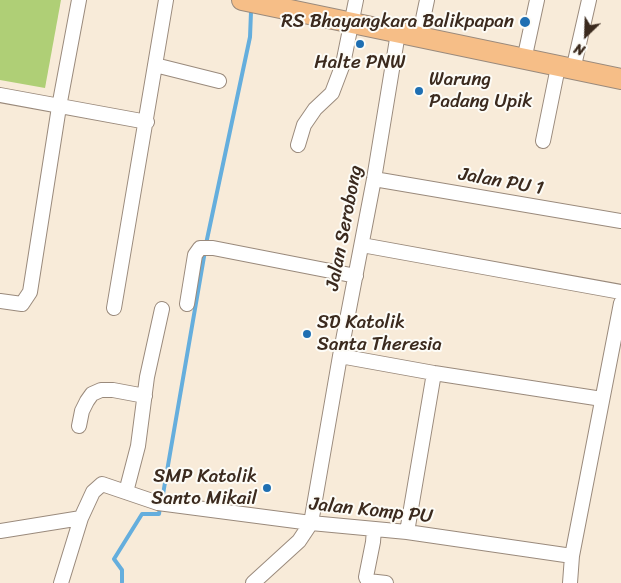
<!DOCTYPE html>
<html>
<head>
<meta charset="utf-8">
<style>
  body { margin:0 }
  #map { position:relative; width:621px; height:583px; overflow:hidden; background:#f8ebd9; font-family:Sriracha,sans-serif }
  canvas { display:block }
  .north { position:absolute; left:561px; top:10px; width:50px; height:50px; -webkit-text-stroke:4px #fdfcf7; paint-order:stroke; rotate:204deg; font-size:14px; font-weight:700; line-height:20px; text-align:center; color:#3b2a1e }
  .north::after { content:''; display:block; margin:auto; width:18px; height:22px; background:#3b2a1e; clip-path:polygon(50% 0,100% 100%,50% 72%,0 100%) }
</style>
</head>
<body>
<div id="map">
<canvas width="621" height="583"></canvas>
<div class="north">N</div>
</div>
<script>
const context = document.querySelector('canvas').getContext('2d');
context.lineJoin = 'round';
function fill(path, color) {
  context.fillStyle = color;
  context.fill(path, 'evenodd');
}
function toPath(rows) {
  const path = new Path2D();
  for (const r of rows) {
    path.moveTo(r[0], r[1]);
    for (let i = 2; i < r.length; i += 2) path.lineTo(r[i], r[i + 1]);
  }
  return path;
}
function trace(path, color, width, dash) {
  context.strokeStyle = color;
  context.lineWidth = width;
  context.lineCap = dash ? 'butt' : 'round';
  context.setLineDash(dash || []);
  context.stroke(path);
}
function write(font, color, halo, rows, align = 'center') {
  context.font = font + ' Sriracha,sans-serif';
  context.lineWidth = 4;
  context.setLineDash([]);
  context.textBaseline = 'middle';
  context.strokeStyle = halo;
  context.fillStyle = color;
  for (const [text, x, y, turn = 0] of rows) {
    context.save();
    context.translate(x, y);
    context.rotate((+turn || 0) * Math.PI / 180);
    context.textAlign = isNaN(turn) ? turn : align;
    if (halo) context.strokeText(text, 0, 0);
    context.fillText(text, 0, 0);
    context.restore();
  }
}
fill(toPath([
  [0,0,61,0,45,88,0,80]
]), '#afcf76');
trace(toPath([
  [206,244,250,37,251,12],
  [162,500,205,251],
  [122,582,122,570,114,559,142,514,159,514,160,507]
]), '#65aedd', 4);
const minor = toPath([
  [419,38,427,0],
  [524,60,537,0],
  [155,65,219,81],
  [573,70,589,0],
  [0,95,147,122],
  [543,141,558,67],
  [298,145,304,125,315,109,332,93,343,64,356,0],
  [374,179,621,221],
  [362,245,621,292],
  [0,301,22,304,30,292,59,107,79,0],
  [187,304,195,255,200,248,213,248,356,276],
  [114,308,166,0],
  [340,356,434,373,602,399],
  [79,426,82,411,87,401,92,394,101,390,113,390,145,396],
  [126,492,138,446,147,377,162,309],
  [374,529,373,542,366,577,368,581,386,583],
  [0,531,81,518],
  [407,532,434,373],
  [61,583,81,518,93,492,102,484,158,503,311,523,407,532,572,556],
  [253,583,299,541,311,523,340,356,374,179,398,33],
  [570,583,572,556,621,303]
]);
const highway = toPath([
  [242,0,621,79]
]);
trace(minor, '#9a8a7c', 16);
trace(highway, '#9a8a7c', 22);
trace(minor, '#fff', 14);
trace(highway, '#f6be87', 20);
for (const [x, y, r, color] of [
  [525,22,6,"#1f6fb2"],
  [360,44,5,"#1f6fb2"],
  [419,91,5,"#1f6fb2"],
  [307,334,5,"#1f6fb2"],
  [267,488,5,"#1f6fb2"]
]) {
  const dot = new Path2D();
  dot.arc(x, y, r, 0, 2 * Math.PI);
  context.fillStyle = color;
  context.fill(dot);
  trace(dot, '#fdfcf7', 2);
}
write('19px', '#3b2a1e', '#fdfcf7', [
  ["RS Bhayangkara Balikpapan",514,22],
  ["Halte PNW",360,63,"center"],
  ["Warung",429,80,"left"],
  ["Padang Upik",429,102,"left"],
  ["SD Katolik",317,323,"left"],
  ["Santa Theresia",317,345,"left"],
  ["SMP Katolik",257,477],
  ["Santo Mikail",257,499]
], 'right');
write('19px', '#3b2a1e', '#fdfcf7', [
  ["Jalan PU 1",501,182,10],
  ["Jalan Serobong",345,228,-79],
  ["Jalan Komp PU",371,511,6]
]);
</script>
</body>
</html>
